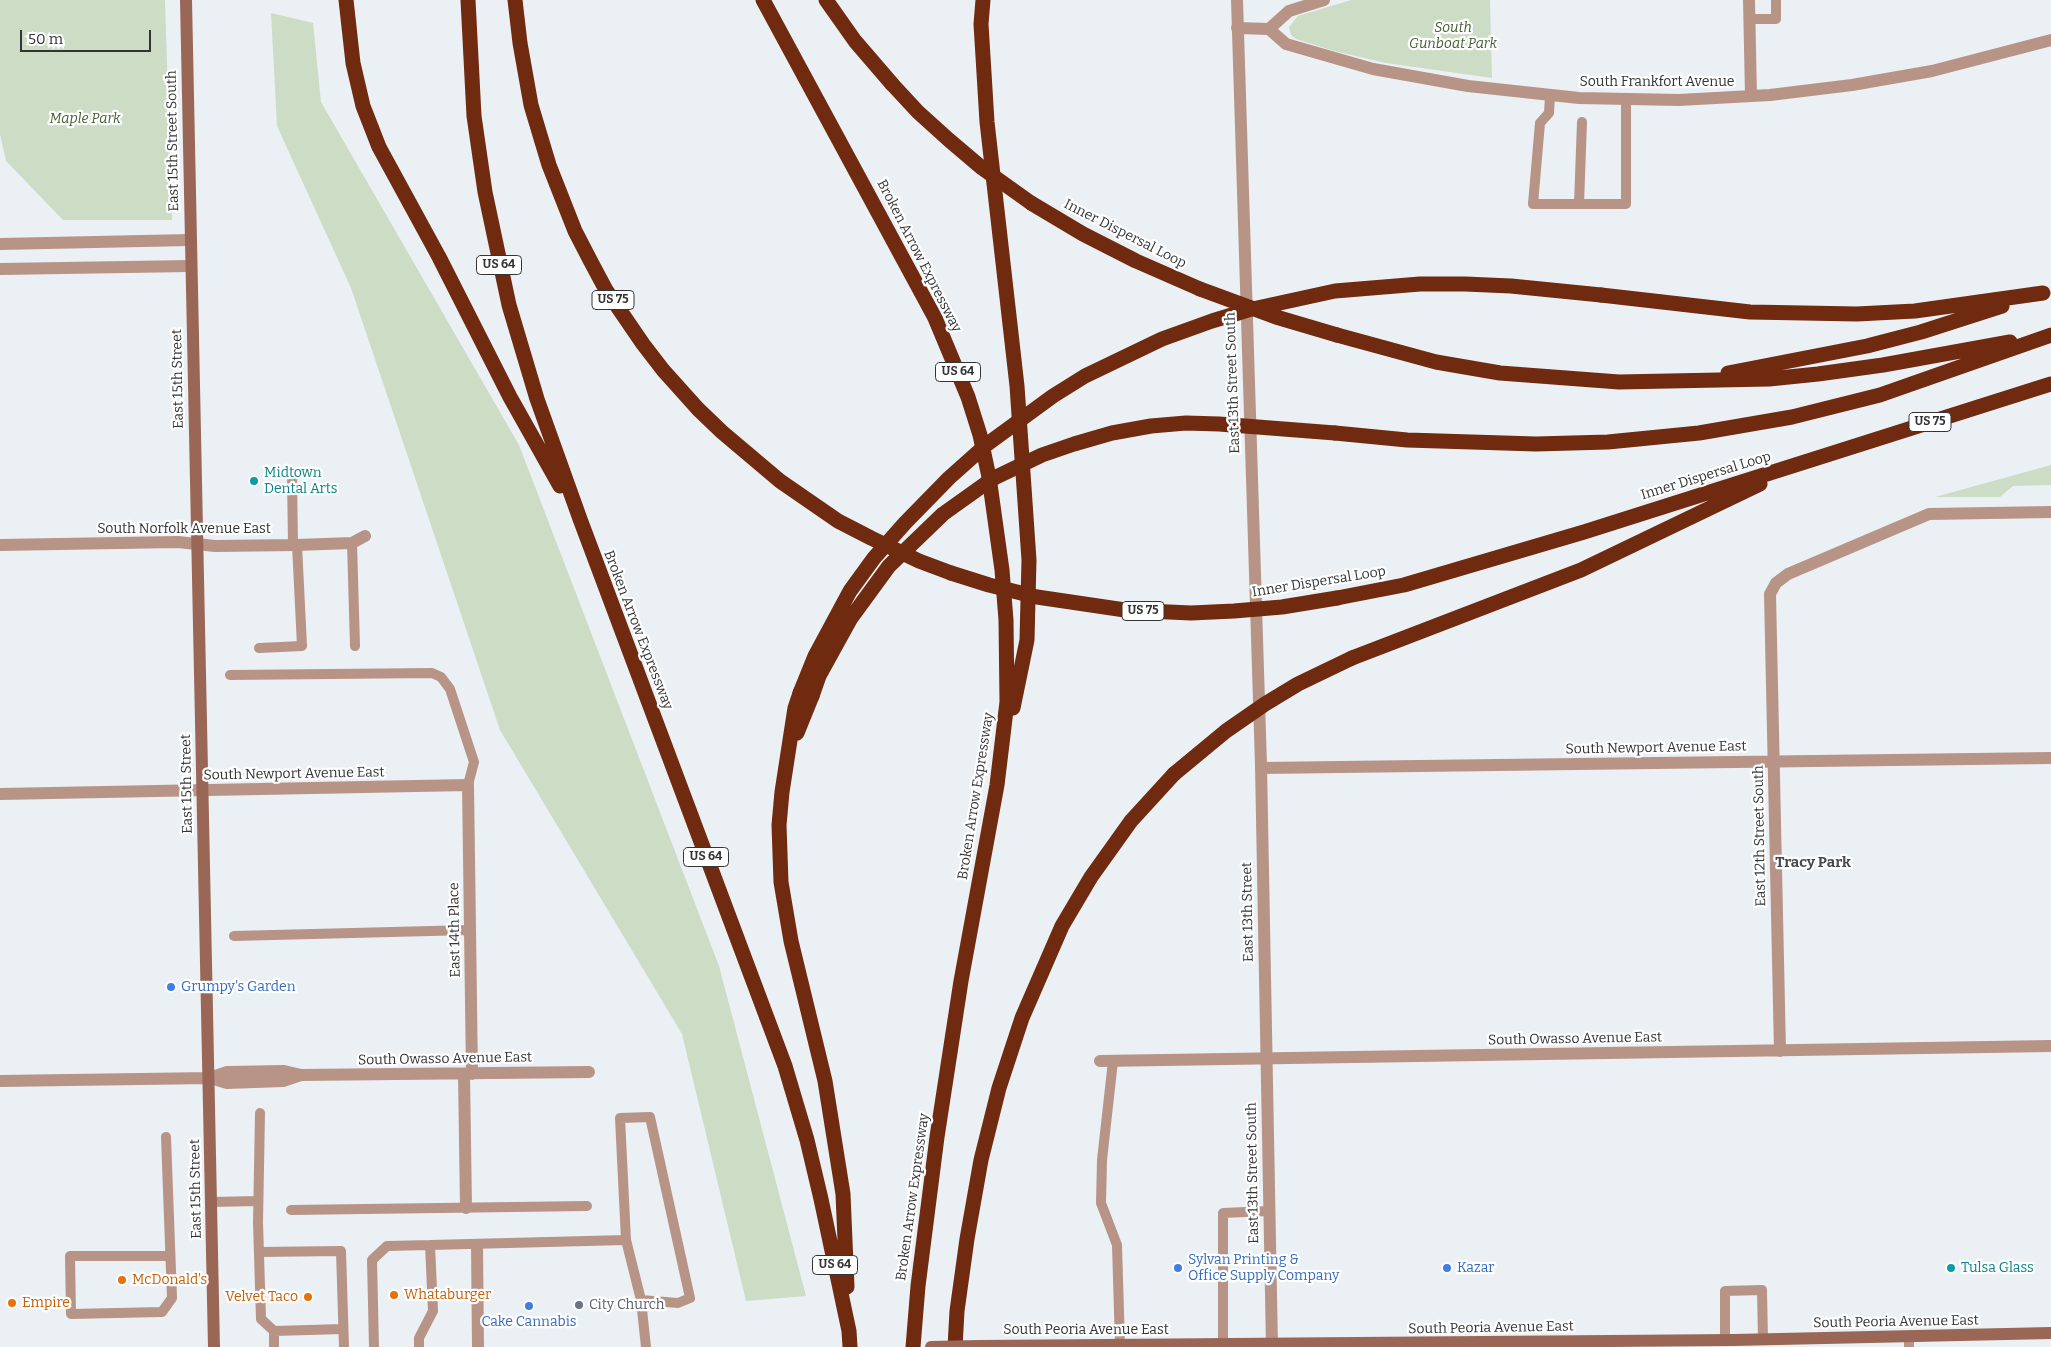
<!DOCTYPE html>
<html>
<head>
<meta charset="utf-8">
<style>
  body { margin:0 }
  #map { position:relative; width:2051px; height:1347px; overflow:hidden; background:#ebf0f5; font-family:Bitter,serif }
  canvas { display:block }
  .scale { position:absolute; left:20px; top:30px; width:131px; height:22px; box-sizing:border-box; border:2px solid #323436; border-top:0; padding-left:6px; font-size:15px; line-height:18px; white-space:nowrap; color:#323436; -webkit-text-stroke:4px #fff; paint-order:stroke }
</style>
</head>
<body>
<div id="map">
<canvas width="2051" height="1347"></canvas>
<div class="scale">50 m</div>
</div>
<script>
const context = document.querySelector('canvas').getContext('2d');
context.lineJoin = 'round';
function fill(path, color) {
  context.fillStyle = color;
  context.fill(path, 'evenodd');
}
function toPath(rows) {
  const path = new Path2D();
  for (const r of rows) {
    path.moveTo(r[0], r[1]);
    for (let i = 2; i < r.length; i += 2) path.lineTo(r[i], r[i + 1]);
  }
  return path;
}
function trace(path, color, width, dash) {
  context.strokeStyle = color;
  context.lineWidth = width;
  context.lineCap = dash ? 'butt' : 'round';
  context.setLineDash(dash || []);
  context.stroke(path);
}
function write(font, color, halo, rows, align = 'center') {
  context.font = font + ' Bitter,serif';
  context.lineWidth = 4.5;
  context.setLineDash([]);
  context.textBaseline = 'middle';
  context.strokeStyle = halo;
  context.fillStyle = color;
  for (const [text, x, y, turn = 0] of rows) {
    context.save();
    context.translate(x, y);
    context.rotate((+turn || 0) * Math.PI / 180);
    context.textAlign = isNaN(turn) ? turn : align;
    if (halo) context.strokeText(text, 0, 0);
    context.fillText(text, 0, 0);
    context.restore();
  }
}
fill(toPath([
  [0,0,165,0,172,220,63,220,6,161,0,134],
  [1351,0,1490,0,1492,78,1386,63,1334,51,1296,39,1291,35,1289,27,1298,16],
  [271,13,313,23,321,102,519,445,719,966,806,1296,746,1301,682,1034,500,730,351,288,277,126],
  [2051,465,2051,485,2013,486,2000,497,1935,497]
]), '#cddcc5');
trace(toPath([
  [1749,19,1776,19,1776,0],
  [1550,96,1549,113,1540,123,1533,204,1626,204,1626,99],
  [1579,204,1582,122],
  [292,477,293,545],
  [352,543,355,646],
  [259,648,302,646,297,545],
  [230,675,432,673,441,677,450,689,474,762,468,785],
  [234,936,470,930],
  [1113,1061,1102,1160,1101,1203,1117,1245,1120,1345],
  [260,1113,258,1222,261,1319,274,1331,274,1347],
  [166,1137,172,1298,162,1312,71,1314,70,1256,170,1256],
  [211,1202,258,1201],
  [291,1210,587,1206],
  [430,1245,626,1240],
  [259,1252,341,1251,344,1347],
  [641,1300,678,1303,690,1298,650,1117,620,1118,626,1240,641,1300,646,1347],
  [274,1331,343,1329],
  [1909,1336,1909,1347],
  [1725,1340,1725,1291,1762,1290,1763,1340],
  [374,1347,372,1260,387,1246,430,1245,433,1311,419,1338,419,1347],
  [1223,1347,1223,1213,1269,1211]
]), '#b89487', 10);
trace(toPath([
  [1749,0,1751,96],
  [1237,28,1269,29,1289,11,1324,0],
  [1269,29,1286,44,1373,69,1468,86,1579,98,1679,100,1770,95,1852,85,1932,71,2051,40],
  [0,545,178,542,215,546,297,545,352,543,365,536],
  [1261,768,2051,758],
  [0,794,468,785,472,1074],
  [1780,1051,1770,594,1776,583,1788,574,1929,514,2051,512],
  [1100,1061,2051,1046],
  [464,1074,466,1208],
  [210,1078,227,1072,284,1071,301,1075,589,1072],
  [0,1081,210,1078,227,1083,283,1081,301,1075],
  [477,1245,478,1347]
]), '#b89487', 12);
trace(toPath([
  [1237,0,1261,765,1272,1347],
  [0,244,190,240],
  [0,269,190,266]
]), '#b89487', 12);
trace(toPath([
  [186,0,214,1347],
  [979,1346,1734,1340,2051,1333]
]), '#9a6756', 12);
trace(toPath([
  [346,0,353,63,363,106,379,147,439,257,510,397,560,486],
  [468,0,474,116,485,192,509,305,537,399,580,519,785,1066,807,1140,821,1199,849,1331,850,1347],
  [515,0,520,43,531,105,549,165,575,231,590,260,606,290,643,344,663,370,698,409,722,432,780,481,838,521,871,538,919,561,951,573],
  [763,0,935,318,968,397,980,435,989,477,1002,570,1006,620,1007,702,997,785,961,981,937,1137,918,1286,913,1347],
  [826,0,855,41,892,84],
  [983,0,981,24,987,122,1017,386,1029,560,1027,640,1013,708],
  [1031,203,1083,234,1136,261,1200,289],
  [1601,295,1750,312,1857,314,1915,311,2043,293],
  [1337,335,1436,362,1500,373,1619,382,1769,379,1818,374,1883,365,2010,342],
  [1728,373,1867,346,1921,332,2002,306],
  [1335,433,1407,440,1536,444,1608,442,1699,433,1792,417,1880,395,2051,335],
  [1337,598,1404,585,1584,532,2051,384],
  [1352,658,1581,570,1760,484],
  [800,693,795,708,782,792,779,825,781,882,791,941,825,1081,843,1194,847,1287],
  [797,733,812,696],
  [955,1347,957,1311,967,1239,981,1160,999,1088,1022,1018,1062,926,1091,877,1131,821,1174,774]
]), '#6f2a0f', 15);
trace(toPath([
  [931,1347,979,1346]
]), '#9a6756', 12);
trace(toPath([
  [892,84,918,112,949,140,982,168,1031,203],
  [1200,289,1276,317,1337,335],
  [951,573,989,585,1037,597,1125,610,1191,613,1234,611,1282,607,1337,598],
  [800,693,815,656,850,591,874,558,905,523,949,478,986,445,1053,396,1085,376,1162,339,1212,321,1248,310,1335,291,1420,284,1465,284,1511,286,1601,295],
  [812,696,819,676,851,618,889,566,943,514,992,479,1042,455,1074,444,1112,433,1151,426,1186,423,1219,424,1335,433],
  [1174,774,1226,731,1265,704,1298,684,1352,658]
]), '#6f2a0f', 15);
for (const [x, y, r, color] of [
  [254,481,5,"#0f9aa8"],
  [171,987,5,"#3f7fe0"],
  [1178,1268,5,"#3f7fe0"],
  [1447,1268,5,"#3f7fe0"],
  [1951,1268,5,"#0f9aa8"],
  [122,1280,5,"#e8710a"],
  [394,1295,5,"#e8710a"],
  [308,1297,5,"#e8710a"],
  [12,1303,5,"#e8710a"],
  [579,1305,5,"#6b7280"],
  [529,1306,5,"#3f7fe0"]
]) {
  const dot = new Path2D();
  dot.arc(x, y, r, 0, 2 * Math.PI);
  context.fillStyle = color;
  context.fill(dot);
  trace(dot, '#fff', 2);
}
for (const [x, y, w] of [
  [499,265,45],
  [613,300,42],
  [958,372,45],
  [1930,422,42],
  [1143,611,42],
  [706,857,45],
  [835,1265,45]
]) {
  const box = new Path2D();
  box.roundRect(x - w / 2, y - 9.5, w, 19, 4);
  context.fillStyle = '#fff';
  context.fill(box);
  trace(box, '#323436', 1);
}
write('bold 12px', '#323436', null, [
  ["US 64",499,265],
  ["US 75",613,300],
  ["US 64",958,372],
  ["US 75",1930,422],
  ["US 75",1143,611],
  ["US 64",706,857],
  ["US 64",835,1265]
]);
write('italic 14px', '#445f33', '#fff', [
  ["South",1453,28],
  ["Gunboat Park",1453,44],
  ["Maple Park",85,119]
]);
write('14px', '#323436', '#fff', [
  ["South Frankfort Avenue",1657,82],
  ["East 15th Street South",173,141,-91],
  ["Inner Dispersal Loop",1125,234,27],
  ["Broken Arrow Expressway",919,256,63],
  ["East 15th Street",178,379,-91],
  ["East 13th Street South",1233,383,-92],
  ["Inner Dispersal Loop",1706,476,-17],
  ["South Norfolk Avenue East",184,529],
  ["Inner Dispersal Loop",1319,582,-9],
  ["Broken Arrow Expressway",638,630,69],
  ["South Newport Avenue East",1656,748,-1],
  ["South Newport Avenue East",294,774,-1],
  ["East 15th Street",187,784,-91],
  ["Broken Arrow Expressway",976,796,-81],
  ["East 12th Street South",1760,836,-91],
  ["East 13th Street",1248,912,-91],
  ["East 14th Place",455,930,-91],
  ["South Owasso Avenue East",1575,1039,-1],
  ["South Owasso Avenue East",445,1059,-1],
  ["East 13th Street South",1253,1173,-91],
  ["East 15th Street",196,1189,-91],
  ["Broken Arrow Expressway",913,1197,-82],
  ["South Peoria Avenue East",1896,1322,-1],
  ["South Peoria Avenue East",1491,1328,-1],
  ["South Peoria Avenue East",1086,1330]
]);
write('14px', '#0d838f', '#fff', [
  ["Midtown",264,473],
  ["Dental Arts",264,489],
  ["Tulsa Glass",1961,1268]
], 'left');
write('14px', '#366cbe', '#fff', [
  ["Grumpy's Garden",181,987],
  ["Sylvan Printing &",1188,1260],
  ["Office Supply Company",1188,1276],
  ["Kazar",1457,1268],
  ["Cake Cannabis",529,1322,"center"]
], 'left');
write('14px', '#c56008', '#fff', [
  ["McDonald's",132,1280],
  ["Whataburger",404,1295],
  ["Velvet Taco",298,1297,"right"],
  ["Empire",22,1303]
], 'left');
write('14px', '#5b616d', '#fff', [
  ["City Church",589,1305]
], 'left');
write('bold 15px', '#464a4e', '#fff', [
  ["Tracy Park",1813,863]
]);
</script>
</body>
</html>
